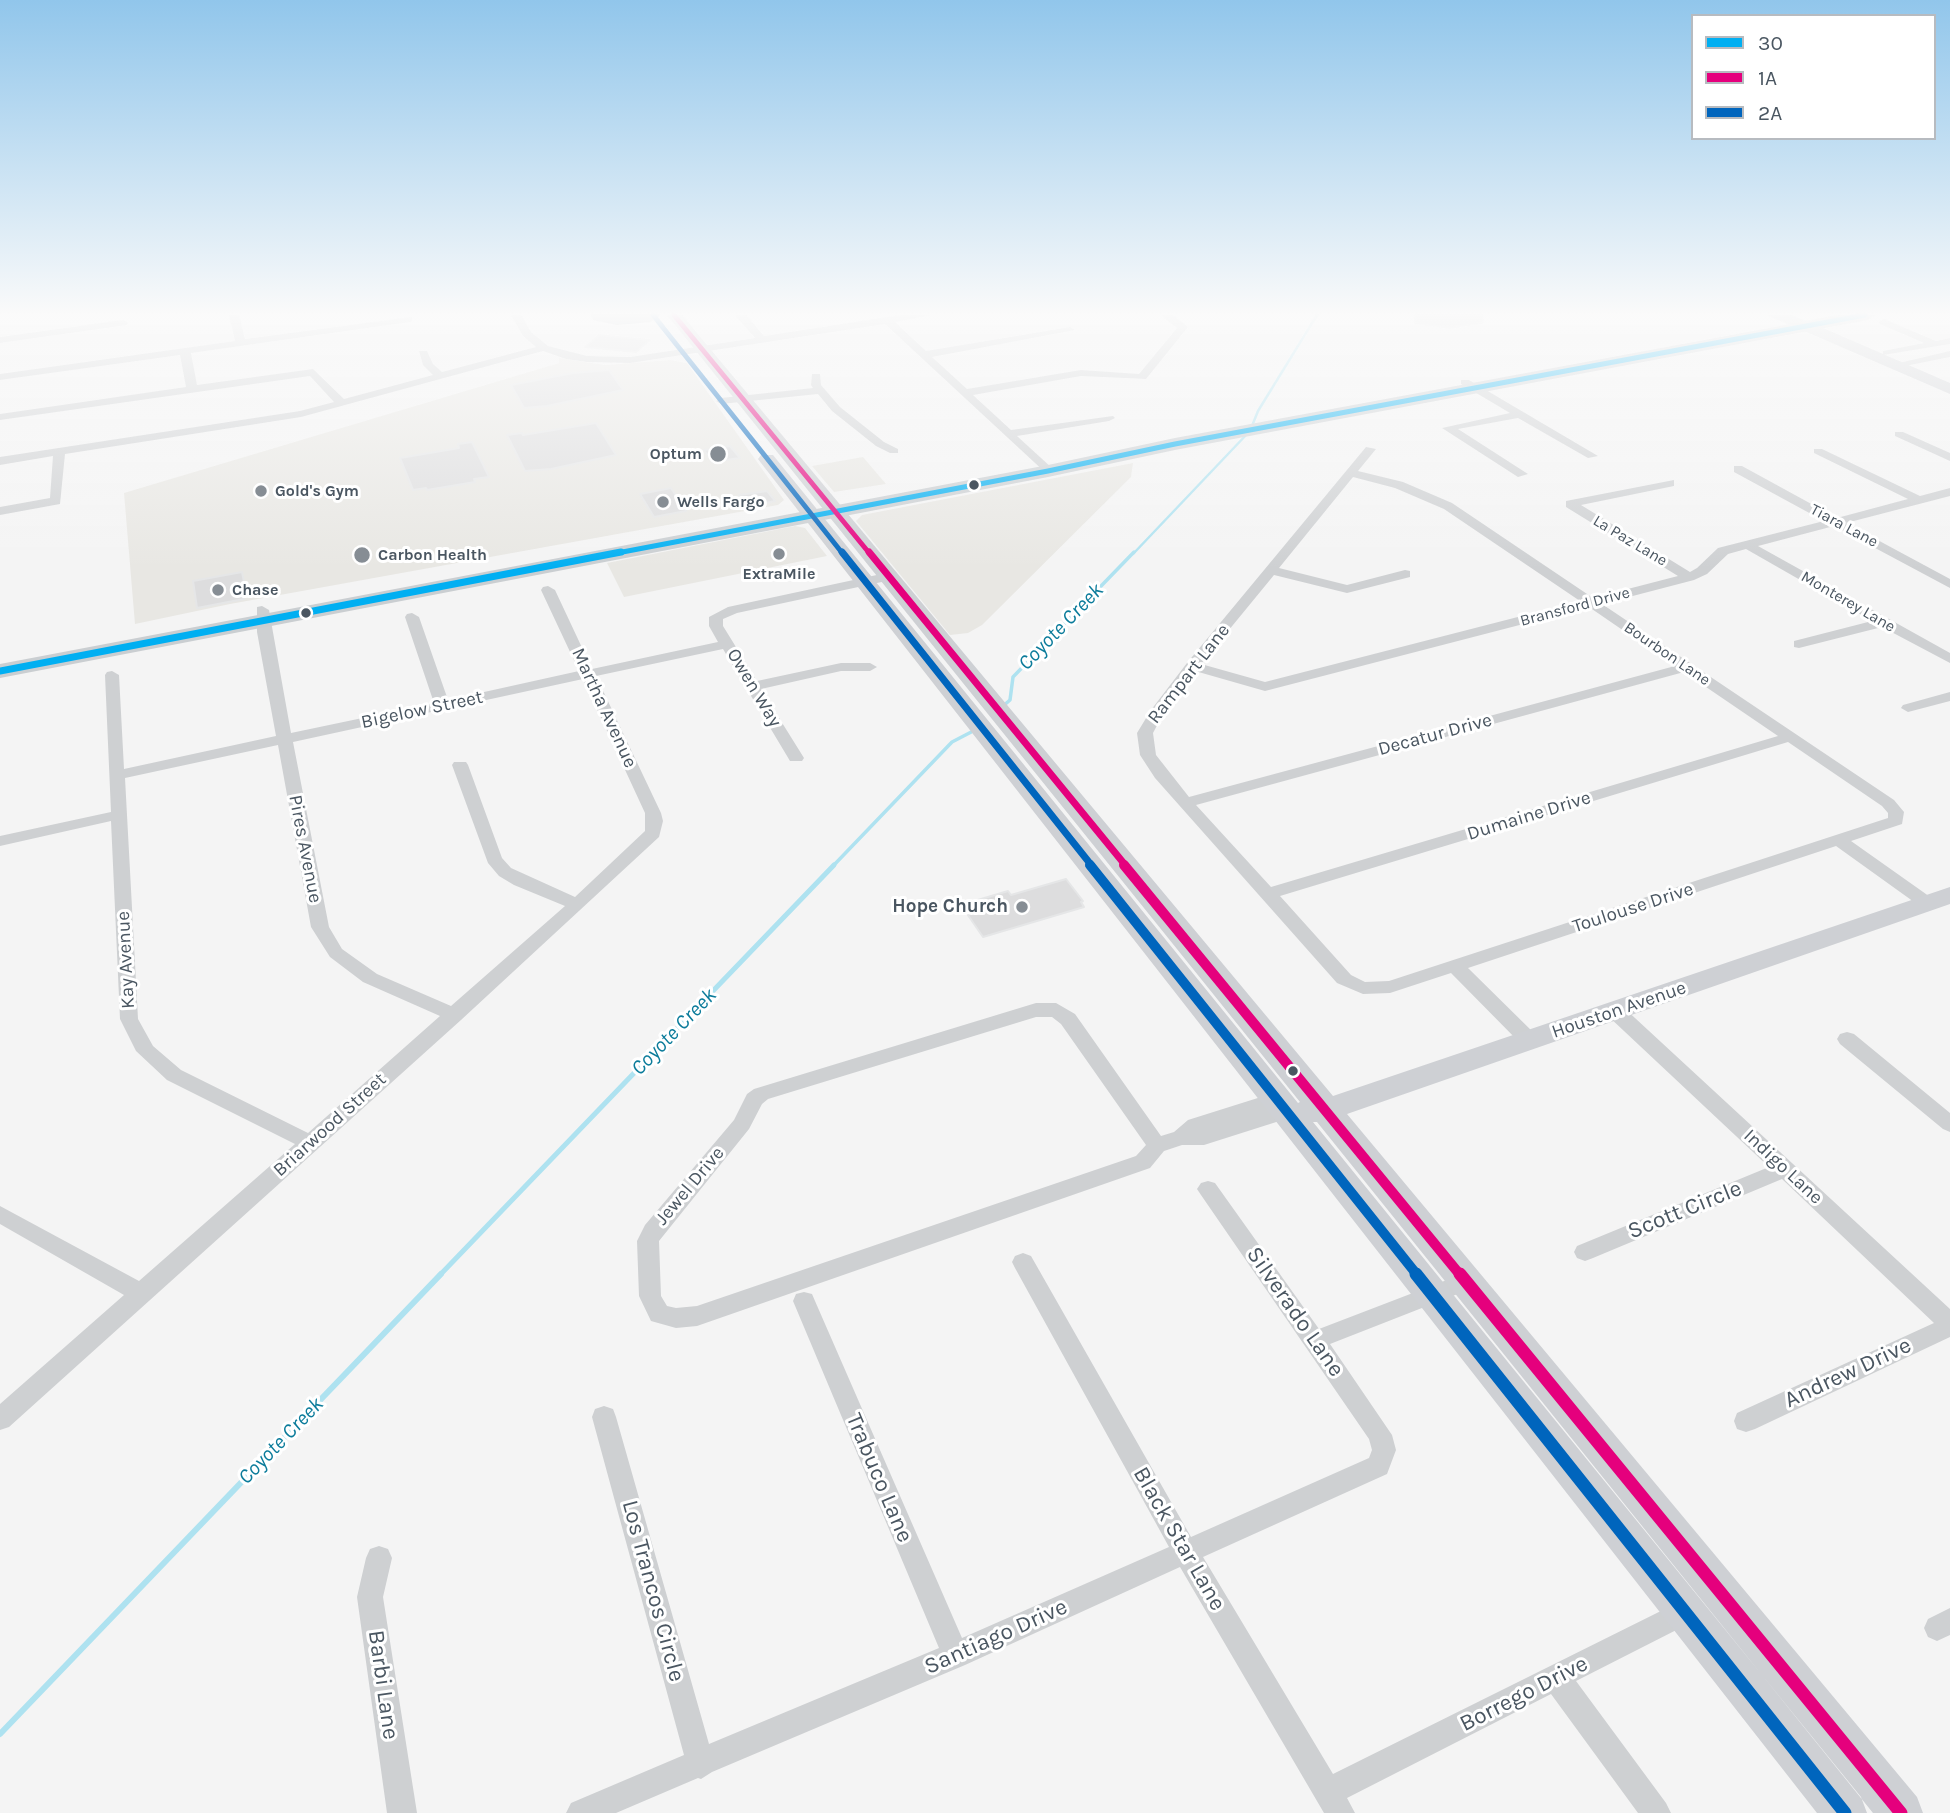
<!DOCTYPE html>
<html>
<head>
<meta charset="utf-8">
<style>
  body { margin:0 }
  #map { position:relative; width:1950px; height:1813px; overflow:hidden; background:#f4f4f4; font-family:Karla,sans-serif }
  canvas { display:block }
  .legend { position:absolute; left:1691px; top:14px; width:245px; height:126px; box-sizing:border-box; background:#fff; border:2px solid #b7bbc0; margin:0; padding:9px 12px; list-style:none; font-size:21px; color:#4a5661 }
  .legend li { display:flex; align-items:center; gap:14px; height:35px }
  .legend b { width:35px; border:2px solid #b7bbc0 }
</style>
</head>
<body>
<div id="map">
<canvas width="1950" height="1813"></canvas>
<ul class="legend">
<li><b style="height:9px;background:#00aff2"></b>30</li>
<li><b style="height:9px;background:#e5007d"></b>1A</li>
<li><b style="height:9px;background:#0065bd"></b>2A</li>
</ul>
</div>
<script>
const context = document.querySelector('canvas').getContext('2d');
context.lineJoin = 'round';
function fill(path, color) {
  context.fillStyle = color;
  context.fill(path, 'evenodd');
}
function toPath(rows) {
  const path = new Path2D();
  for (const r of rows) {
    path.moveTo(r[0], r[1]);
    for (let i = 2; i < r.length; i += 2) path.lineTo(r[i], r[i + 1]);
  }
  return path;
}
function trace(path, color, width, dash) {
  context.strokeStyle = color;
  context.lineWidth = width;
  context.lineCap = dash ? 'butt' : 'round';
  context.setLineDash(dash || []);
  context.stroke(path);
}
function write(font, color, halo, rows, align = 'center') {
  context.font = font + ' Karla,sans-serif';
  context.lineWidth = 6;
  context.setLineDash([]);
  context.textBaseline = 'middle';
  context.strokeStyle = halo;
  context.fillStyle = color;
  for (const [text, x, y, turn = 0] of rows) {
    context.save();
    context.translate(x, y);
    context.rotate((+turn || 0) * Math.PI / 180);
    context.textAlign = isNaN(turn) ? turn : align;
    if (halo) context.strokeText(text, 0, 0);
    context.fillText(text, 0, 0);
    context.restore();
  }
}
fill(toPath([
  [559,358,605,365,670,360,687,363,784,500,778,505,230,604,135,624,124,493,559,363],
  [863,457,886,484,834,492,812,466],
  [1133,463,1131,477,982,625,968,633,950,635,856,521,862,515],
  [795,526,805,528,827,556,624,597,607,563]
]), '#e8e7e3');
trace(toPath([
  [1252,426,1258,411,1317,315],
  [1133,554,1248,433]
]), '#aee2f0', 2.5);
trace(toPath([
  [1002,707,1010,700,1013,677,1134,552],
  [833,866,952,742,977,729]
]), '#aee2f0', 3.5);
trace(toPath([
  [439,1276,834,865]
]), '#aee2f0', 5);
trace(toPath([
  [0,1734,441,1274]
]), '#aee2f0', 6);
const building = toPath([
  [1416,315,1482,315,1483,322,1450,328,1415,323,1416,315],
  [599,335,650,340,636,352,585,347,599,335],
  [609,370,623,390,547,406,524,408,511,385,573,373,609,370],
  [596,423,616,455,551,469,525,471,507,435,522,433,523,435,596,423],
  [472,442,489,477,474,479,475,482,427,490,426,488,413,490,400,458,459,448,458,444,472,442],
  [730,446,740,458,712,462,704,450,730,446],
  [671,488,686,511,654,517,640,494,671,488],
  [767,491,775,501,747,507,739,495,767,491],
  [242,572,245,587,242,588,244,599,197,608,193,581,242,572],
  [1066,879,1083,901,1081,902,1084,907,983,937,961,905,1008,891,1011,895,1066,879]
]);
fill(building, '#ddddde');
trace(building, '#e5e6e7', 2);
const highway = toPath([
  [592,315,659,315,650,321,617,324,594,319,592,315]
]);
trace(highway, '#b9bec3', 2);
fill(toPath([
  [229,315,239,315,245,339,412,317,412,321,409,322,191,353,197,385,313,369,344,399,433,375,423,365,419,351,427,351,433,364,442,372,536,347,523,336,511,315,521,315,531,332,548,346,587,356,630,357,755,338,735,315,746,315,764,336,902,315,929,315,895,322,926,351,1070,327,1075,330,932,357,967,389,1081,370,1139,374,1177,328,1161,315,1173,315,1188,327,1146,379,1081,376,973,395,1011,430,1113,416,1115,418,1109,421,1017,436,1052,468,1052,474,1048,475,885,324,630,363,587,362,566,359,543,351,301,417,65,454,60,504,0,515,0,507,50,498,53,456,0,465,0,457,300,411,334,402,310,376,0,420,0,414,186,387,180,355,0,380,0,374,235,341,229,315],
  [1884,319,1936,341,1950,338,1950,344,1883,355,1883,351,1924,343,1880,324,1879,322,1884,319],
  [123,320,128,323,127,325,0,343,0,337,123,320],
  [1950,351,1950,357,1895,368,1890,365,1950,351],
  [812,374,820,374,821,385,840,407,884,442,898,449,898,453,890,453,876,446,832,411,818,394,721,404,716,401,721,398,813,388,811,385,812,374],
  [1461,380,1469,380,1598,456,1588,458,1518,418,1458,429,1528,474,1518,477,1442,428,1510,413,1461,384,1461,380],
  [1895,432,1903,432,1950,453,1950,461,1895,436,1895,432],
  [1366,447,1376,449,1358,471,1403,482,1452,503,1593,598,1678,576,1566,507,1566,501,1674,480,1674,486,1581,505,1690,572,1697,568,1718,548,1824,521,1734,472,1734,466,1742,466,1837,518,1908,499,1814,453,1814,449,1822,449,1920,496,1950,488,1950,496,1846,523,1950,579,1950,588,1834,526,1758,546,1950,653,1950,663,1882,627,1799,648,1794,647,1794,641,1872,621,1746,549,1728,554,1707,574,1694,580,1602,604,1894,800,1904,812,1902,824,1851,841,1933,899,1936,903,1933,907,1921,907,1836,846,1468,968,1537,1036,1540,1041,1537,1046,1530,1048,1523,1046,1451,973,1390,993,1363,994,1337,983,1155,778,1140,755,1137,733,1151,710,1187,663,1366,447],
  [1353,477,1395,488,1444,509,1580,601,1265,682,1201,664,1274,575,1347,593,1410,577,1410,571,1405,570,1347,585,1279,568,1353,477],
  [1589,607,1675,666,1189,797,1156,755,1153,733,1163,714,1195,671,1265,691,1589,607],
  [1684,672,1778,736,1271,887,1196,805,1684,672],
  [1788,742,1882,806,1888,813,1888,818,1389,981,1365,982,1351,975,1280,896,1788,742],
  [886,573,893,577,891,580,737,613,723,619,723,626,757,681,841,663,870,663,877,667,870,671,841,671,761,689,804,758,802,761,790,761,723,649,596,676,661,813,663,821,659,837,461,1020,9,1427,0,1430,0,1404,124,1295,0,1224,0,1206,139,1281,295,1144,167,1080,136,1051,120,1019,111,821,0,846,0,836,111,812,105,675,107,672,112,671,119,675,124,769,276,736,257,632,257,607,262,606,269,610,291,733,434,703,405,617,407,614,412,613,419,617,448,700,579,671,541,590,543,587,548,586,555,590,592,669,718,642,709,626,709,617,728,607,886,573],
  [583,679,645,813,645,831,575,897,511,868,502,858,468,765,466,762,454,762,452,765,488,863,499,876,514,885,565,906,451,1006,377,974,342,949,329,927,293,742,583,679],
  [278,745,311,927,330,957,363,982,440,1016,308,1133,181,1070,153,1046,138,1019,125,778,278,745],
  [1950,692,1950,701,1908,712,1901,708,1903,705,1950,692],
  [1036,1003,1056,1003,1075,1014,1161,1136,1174,1132,1188,1120,1261,1097,1292,1107,1295,1112,1292,1117,1204,1145,1182,1145,1164,1151,1150,1168,697,1326,676,1328,651,1321,639,1296,637,1241,645,1225,734,1120,747,1094,754,1089,1036,1003],
  [1036,1017,1052,1017,1061,1024,1146,1145,1136,1156,697,1306,676,1308,667,1306,661,1296,659,1241,749,1129,762,1104,768,1099,1036,1017],
  [1615,1004,1622,1006,1950,1309,1950,1337,1755,1429,1746,1432,1737,1429,1734,1421,1737,1413,1934,1323,1782,1179,1593,1258,1585,1261,1577,1258,1574,1252,1577,1246,1769,1167,1608,1016,1606,1011,1608,1006,1615,1004],
  [1847,1032,1854,1034,1950,1113,1950,1132,1943,1129,1840,1044,1837,1039,1840,1034,1847,1032],
  [1208,1181,1215,1183,1319,1329,1465,1273,1473,1276,1476,1282,1473,1288,1330,1344,1392,1435,1396,1450,1387,1474,1203,1557,1333,1774,1687,1598,1696,1602,1700,1611,1696,1620,1576,1681,1666,1803,1671,1813,1638,1813,1551,1694,1347,1798,1355,1813,1324,1813,1180,1567,965,1665,712,1772,701,1779,698,1778,616,1813,566,1813,571,1803,684,1755,592,1417,595,1409,604,1406,613,1409,616,1417,709,1744,939,1648,793,1301,796,1294,804,1292,812,1294,815,1301,962,1638,1169,1547,1015,1268,1012,1262,1015,1256,1023,1253,1031,1256,1191,1537,1369,1458,1372,1450,1369,1439,1201,1195,1197,1189,1201,1183,1208,1181],
  [379,1546,388,1549,392,1558,383,1597,417,1813,387,1813,357,1597,366,1558,370,1549,379,1546],
  [1950,1608,1950,1635,1937,1641,1928,1637,1924,1628,1928,1619,1950,1608]
]), '#ced0d2');
fill(toPath([
  [667,315,682,315,1333,1096,1950,887,1950,904,1347,1114,1917,1797,1923,1813,1873,1813,1317,1122,1313,1122,1861,1797,1867,1813,1817,1813,761,463,758,459,761,455,773,455,1298,1103,1300,1102,667,315],
  [1767,315,1790,315,1814,324,1950,383,1950,394,1767,315]
]), '#ced0d4');
fill(toPath([
  [1839,315,1875,315,1867,320,1175,450,1048,477,0,678,0,664,1048,465,1175,438,1839,315]
]), '#caced1');
fill(highway, '#bec4c9');
trace(toPath([
  [612,554,1048,471,1175,444,1865,315]
]), '#00aff2', 5);
trace(toPath([
  [0,671,621,552]
]), '#00aff2', 7);
trace(toPath([
  [674,315,870,554]
]), '#e5007d', 5);
trace(toPath([
  [869,552,1126,866]
]), '#e5007d', 7);
trace(toPath([
  [1124,865,1461,1276]
]), '#e5007d', 10);
trace(toPath([
  [1460,1274,1901,1813]
]), '#e5007d', 13);
trace(toPath([
  [653,315,843,554]
]), '#0065bd', 5);
trace(toPath([
  [842,552,1092,866]
]), '#0065bd', 7);
trace(toPath([
  [1090,865,1418,1276]
]), '#0065bd', 10);
trace(toPath([
  [1416,1274,1845,1813]
]), '#0065bd', 13);
const sky = context.createLinearGradient(0, 0, 0, 569);
sky.addColorStop(0, '#91c6eb');
sky.addColorStop(0.55, '#fafafa');
sky.addColorStop(1, '#fafafa00');
context.fillStyle = sky;
context.fillRect(0, 0, 1950, 569);
for (const [x, y, r, color] of [
  [718,454,9,"#868d94"],
  [974,485,6,"#4a5661"],
  [261,491,7,"#868d94"],
  [663,502,7,"#868d94"],
  [779,554,7,"#868d94"],
  [362,555,9,"#868d94"],
  [218,590,7,"#868d94"],
  [306,613,6,"#4a5661"],
  [1022,907,7,"#868d94"],
  [1293,1071,6,"#4a5661"]
]) {
  const dot = new Path2D();
  dot.arc(x, y, r, 0, 2 * Math.PI);
  context.fillStyle = color;
  context.fill(dot);
  trace(dot, '#fff', 2.5);
}
write('bold 16px', '#4a5661', '#fff', [
  ["Optum",702,454,"right"],
  ["Gold's Gym",275,491],
  ["Wells Fargo",677,502],
  ["Carbon Health",378,555],
  ["ExtraMile",779,574,"center"],
  ["Chase",232,590]
], 'left');
write('16px', '#4a5661', '#fff', [
  ["Tiara Lane",1844,526,28],
  ["La Paz Lane",1630,541,31],
  ["Monterey Lane",1848,602,30],
  ["Bransford Drive",1575,607,-15],
  ["Bourbon Lane",1667,654,34]
]);
write('19px', '#4a5661', '#fff', [
  ["Rampart Lane",1189,674,-52],
  ["Owen Way",754,688,59],
  ["Martha Avenue",604,708,65],
  ["Bigelow Street",422,710,-12],
  ["Decatur Drive",1435,735,-15],
  ["Dumaine Drive",1529,816,-17],
  ["Pires Avenue",305,849,79],
  ["Toulouse Drive",1633,908,-18],
  ["Kay Avenue",126,960,-93],
  ["Houston Avenue",1619,1010,-19],
  ["Briarwood Street",330,1125,-42],
  ["Indigo Lane",1783,1167,43],
  ["Jewel Drive",690,1186,-50]
]);
write('bold 19px', '#4a5661', '#fff', [
  ["Hope Church",1008,907]
], 'right');
write('italic 21px', '#0c7c9b', '#fff', [
  ["Coyote Creek",1061,627,-46],
  ["Coyote Creek",674,1032,-46],
  ["Coyote Creek",281,1441,-46]
]);
write('23px', '#4a5661', '#fff', [
  ["Scott Circle",1685,1210,-22],
  ["Silverado Lane",1295,1312,55],
  ["Andrew Drive",1848,1373,-25],
  ["Trabuco Lane",879,1478,67],
  ["Black Star Lane",1179,1539,60],
  ["Los Trancos Circle",653,1591,75],
  ["Santiago Drive",996,1637,-24],
  ["Barbi Lane",383,1685,82],
  ["Borrego Drive",1524,1694,-27]
]);
</script>
</body>
</html>
